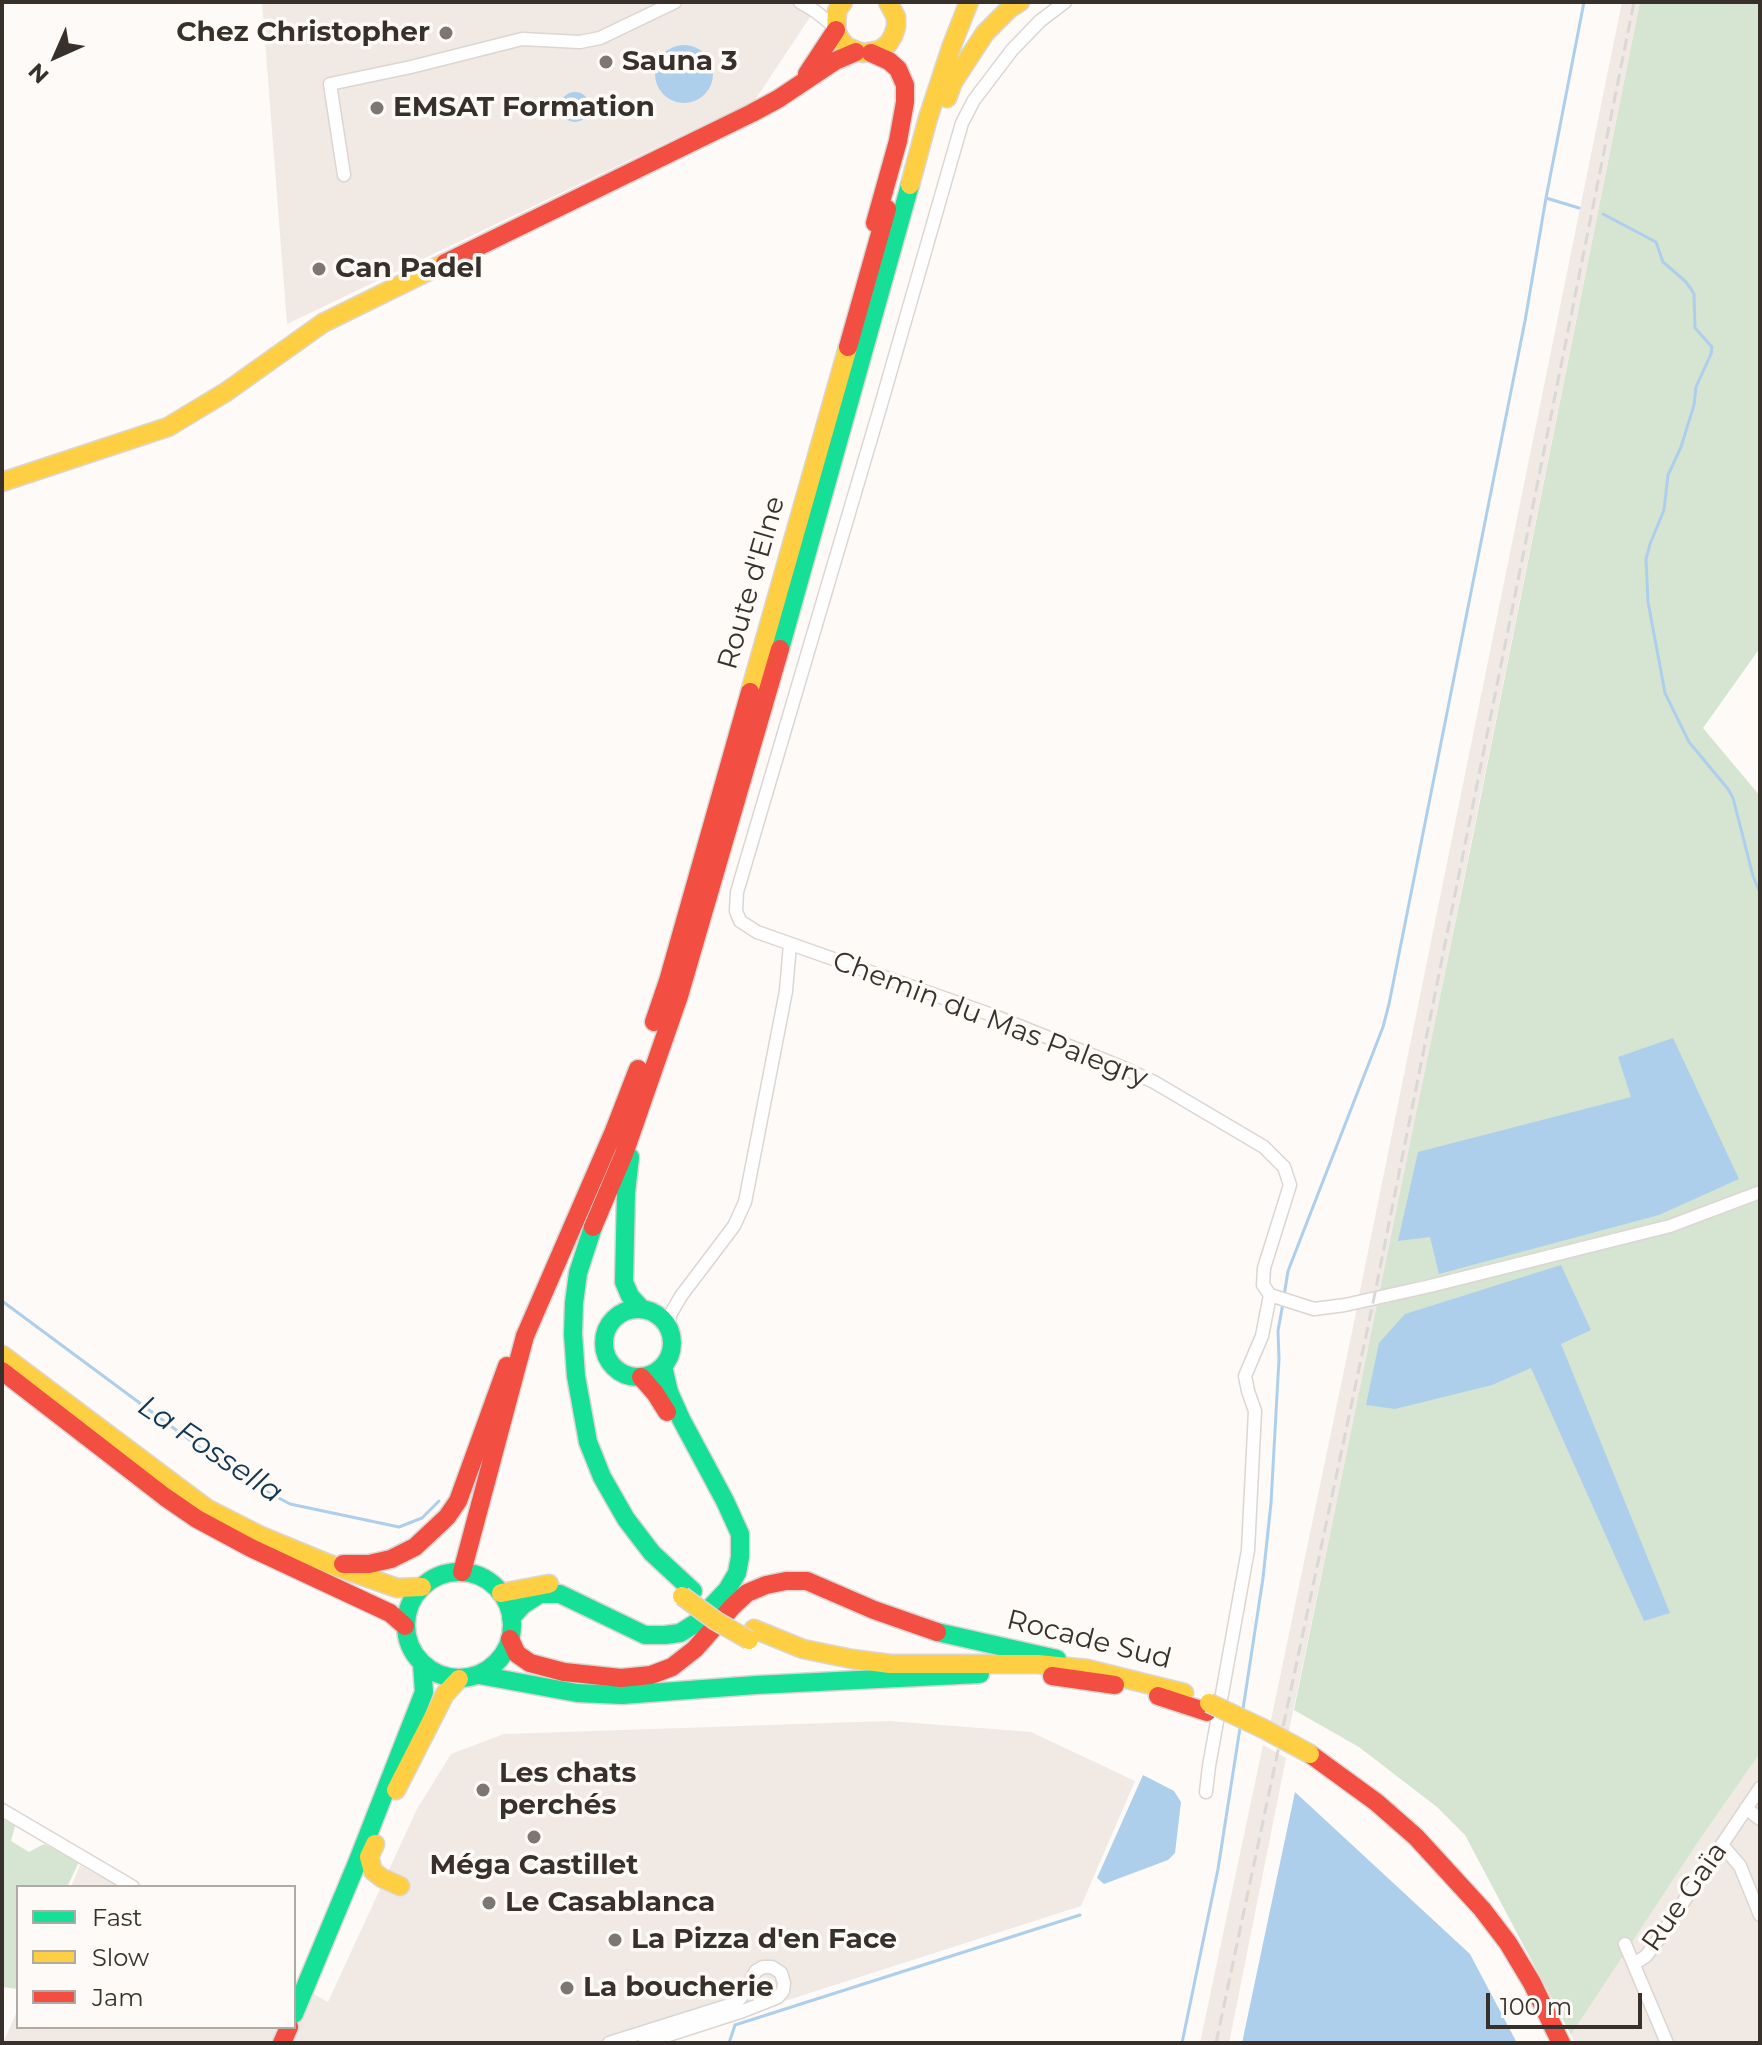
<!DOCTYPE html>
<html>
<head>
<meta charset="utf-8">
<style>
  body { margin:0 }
  #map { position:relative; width:1762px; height:2045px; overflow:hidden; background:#fdfaf8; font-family:Montserrat,sans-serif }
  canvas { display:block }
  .frame { position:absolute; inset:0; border:4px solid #38312b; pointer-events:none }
  .legend { position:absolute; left:16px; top:1885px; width:280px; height:144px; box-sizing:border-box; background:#fefaf7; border:2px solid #afaaa5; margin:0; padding:10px 14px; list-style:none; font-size:24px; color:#38312b }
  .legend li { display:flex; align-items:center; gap:16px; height:40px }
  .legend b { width:40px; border:2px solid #afaaa5 }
  .north { position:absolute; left:16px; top:16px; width:80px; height:80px; -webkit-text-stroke:6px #fefaf7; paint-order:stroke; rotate:225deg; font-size:22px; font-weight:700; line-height:32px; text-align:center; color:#38312b }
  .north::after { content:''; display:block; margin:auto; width:28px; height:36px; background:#38312b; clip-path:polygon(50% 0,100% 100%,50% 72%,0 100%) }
  .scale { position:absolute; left:1486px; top:1993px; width:156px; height:36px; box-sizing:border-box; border:4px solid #38312b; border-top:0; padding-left:10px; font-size:24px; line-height:28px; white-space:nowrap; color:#38312b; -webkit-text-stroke:6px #fefaf7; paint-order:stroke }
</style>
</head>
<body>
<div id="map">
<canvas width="1762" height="2045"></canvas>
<div class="frame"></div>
<ul class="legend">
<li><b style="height:10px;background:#16e098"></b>Fast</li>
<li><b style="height:10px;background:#ffcf43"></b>Slow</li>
<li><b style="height:10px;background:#f24e42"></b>Jam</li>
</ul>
<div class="north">N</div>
<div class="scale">100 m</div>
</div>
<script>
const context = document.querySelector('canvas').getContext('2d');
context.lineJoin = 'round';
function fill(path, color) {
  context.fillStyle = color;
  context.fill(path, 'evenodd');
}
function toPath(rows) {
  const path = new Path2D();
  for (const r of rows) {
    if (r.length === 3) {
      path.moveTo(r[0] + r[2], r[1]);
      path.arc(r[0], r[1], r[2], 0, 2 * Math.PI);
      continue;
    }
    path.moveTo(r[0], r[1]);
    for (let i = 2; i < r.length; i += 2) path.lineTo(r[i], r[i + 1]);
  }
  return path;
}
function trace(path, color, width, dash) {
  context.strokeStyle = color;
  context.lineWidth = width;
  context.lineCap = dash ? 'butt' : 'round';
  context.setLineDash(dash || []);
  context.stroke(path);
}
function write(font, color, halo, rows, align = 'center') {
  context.font = font + ' Montserrat,sans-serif';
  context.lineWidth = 7;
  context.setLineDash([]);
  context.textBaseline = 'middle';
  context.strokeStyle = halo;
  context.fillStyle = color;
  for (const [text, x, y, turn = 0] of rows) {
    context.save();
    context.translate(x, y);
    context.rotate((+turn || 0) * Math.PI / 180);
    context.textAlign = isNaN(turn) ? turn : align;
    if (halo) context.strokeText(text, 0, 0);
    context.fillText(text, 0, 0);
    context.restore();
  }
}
fill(toPath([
  [262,2,820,2,755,100,287,324],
  [1622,2,1640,2,1381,1291,1359,1296],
  [1378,1304,1288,1735,1270,1725,1357,1308],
  [889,1721,1031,1732,1135,1781,1081,1906,654,2043,3,2043,18,2009,18,2027,294,2027,294,1983,328,2002,417,1809,451,1754,504,1734],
  [1263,1745,1286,1758,1229,2043,1200,2043],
  [1760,1753,1760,2043,1575,2043,1571,2035,1698,1842],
  [80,1865,92,1872,120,1887,71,1887]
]), '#f0e9e4');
fill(toPath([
  [1640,2,1760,2,1760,648,1703,728,1760,796,1760,1753,1698,1842,1571,2035,1465,1835,1437,1807,1359,1747,1294,1710,1470,851],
  [2,1819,15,1826,11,1841,29,1852,44,1844,79,1862,67,1887,18,1887,18,1989,2,1987]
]), '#d5e5d2');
fill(toPath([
  [684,74,29],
  [575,107,15],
  [1673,1038,1739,1179,1659,1215,1439,1274,1430,1237,1398,1241,1418,1152,1631,1097,1618,1057],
  [1561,1265,1591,1330,1561,1344,1670,1613,1644,1621,1531,1368,1492,1385,1395,1409,1366,1405,1379,1343,1405,1314],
  [1143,1775,1174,1791,1181,1802,1175,1853,1168,1860,1104,1884,1097,1878],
  [1295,1792,1470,1954,1517,2043,1242,2043]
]), '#aecfeb');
trace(toPath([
  [1579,208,1546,198,1584,2],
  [1603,214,1656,242,1663,262,1685,281,1691,289,1694,294,1695,328,1712,347,1711,354,1696,387,1694,405,1681,447,1668,475,1664,510,1650,544,1646,559,1648,602,1665,693,1689,742,1728,789,1733,798,1753,876,1760,893],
  [1284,1296,1288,1271,1383,1027,1389,1004,1525,321,1546,198],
  [2,1301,241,1478,290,1504,399,1527,422,1518,439,1501],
  [1243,1709,1263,1578,1271,1503,1279,1359,1278,1331,1283,1303],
  [729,2043,735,2025,1080,1915],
  [1182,2043,1218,1869,1240,1728]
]), '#aecfeb', 3);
const street = toPath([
  [800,2,815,11,835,27],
  [1065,2,1040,21,1012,50,974,100,962,123,880,408,737,892,736,911,740,921,757,932,992,1015,1124,1068,1154,1082,1264,1147,1284,1167,1290,1185,1264,1268,1263,1285,1270,1295,1314,1309,1345,1305,1430,1286,1670,1226,1760,1192],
  [344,175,330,84,411,67,522,39,580,42,600,38,675,2],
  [669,1328,670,1315,681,1296,734,1226,745,1202,786,991,790,944],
  [1206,1792,1209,1766,1248,1550,1255,1411,1248,1391,1245,1376,1262,1336,1270,1295],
  [1746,1808,1760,1819],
  [2,1810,133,1887],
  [1722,1845,1740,1866,1760,1915],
  [1625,1944,1667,2043],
  [1634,1964,1646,1956,1655,1944,1760,1788],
  [609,2043,736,2003,751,1986],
  [644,2043,743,2011,771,2000,778,1997,783,1991,784,1983,781,1973,772,1967,763,1967,756,1971,752,1978,751,1986,761,1999,771,2000]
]);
const fast = toPath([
  [780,649,910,185],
  [630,1157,626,1193,624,1282,630,1296,642,1309],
  [593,1227,578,1273,574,1303,573,1334,576,1376,588,1442,602,1477,626,1519,652,1553,693,1591],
  [638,1343,34],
  [459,1625,53],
  [511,1618,523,1605,540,1594,560,1594,645,1635,665,1635,680,1633,696,1623,727,1590,737,1573,740,1557,740,1534,725,1501,681,1419,669,1392,663,1366],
  [937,1632,1057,1659],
  [479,1675,577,1693,622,1695,756,1685,980,1674],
  [294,2014,357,1863,424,1692,422,1664]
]);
const slow = toPath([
  [843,2,837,11,836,30,840,39,847,47,863,53,880,50,888,44,893,36,896,27,896,17,888,2],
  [947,98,953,82,985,33,1009,9,1020,2],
  [910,185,928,118,952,45,969,2],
  [2,482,168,427,226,392,323,323,445,263],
  [750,692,848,347],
  [2,1355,206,1508,261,1536,329,1564,397,1588,422,1587],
  [501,1593,549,1584],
  [754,1629,803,1649,852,1659,890,1664,1038,1664,1087,1669,1184,1693],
  [396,1790,445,1694,459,1679],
  [375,1844,369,1857,373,1871,382,1878,400,1886]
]);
const jam = toPath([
  [871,53,889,61,898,69,905,85,905,102,898,141,875,223],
  [807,74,836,30],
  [445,263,752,113,778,99,835,61,856,52],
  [848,347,887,209],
  [654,1022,668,981,750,692],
  [593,1227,624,1154,679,996,780,649],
  [2,1371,165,1497,197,1519,251,1548,390,1613,405,1626],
  [641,1377,655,1393,667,1412],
  [343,1564,369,1564,391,1559,415,1547,447,1517,458,1501,507,1366],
  [462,1572,525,1336,614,1131,638,1069],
  [510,1639,517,1654,530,1663,564,1672,621,1678,651,1675,672,1667,695,1649,732,1607,747,1593,766,1585,786,1581,807,1581,874,1610,937,1632],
  [1052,1676,1115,1685],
  [1158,1696,1207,1712],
  [1310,1754,1376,1802,1416,1837,1482,1909,1508,1943,1532,1983,1561,2043],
  [282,2043,289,2027]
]);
trace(street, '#dbd6d2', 15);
trace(fast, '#dbd6d2', 21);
trace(slow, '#dbd6d2', 21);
trace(jam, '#dbd6d2', 21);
trace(street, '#fffefe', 12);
trace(fast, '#16e098', 18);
trace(slow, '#ffcf43', 18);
trace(jam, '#f24e42', 18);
trace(toPath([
  [1216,2043,1374,1298,1634,2]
]), '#d9d8d7', 3, [12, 6]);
const slowBridge = toPath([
  [682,1596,716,1621,749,1640],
  [1209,1703,1264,1729,1310,1754]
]);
trace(slowBridge, '#dbd6d2', 21, []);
trace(slowBridge, '#ffcf43', 18);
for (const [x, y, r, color] of [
  [446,33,8,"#7d7773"],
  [606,62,8,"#7d7773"],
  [377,108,8,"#7d7773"],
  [319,269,8,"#7d7773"],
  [483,1790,8,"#7d7773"],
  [534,1837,8,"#7d7773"],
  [489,1903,8,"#7d7773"],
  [615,1940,8,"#7d7773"],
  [567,1988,8,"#7d7773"]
]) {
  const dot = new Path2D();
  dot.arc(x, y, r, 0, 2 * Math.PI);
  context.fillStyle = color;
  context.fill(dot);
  trace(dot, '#fefaf7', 3);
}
write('bold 28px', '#38312b', '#fefaf7', [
  ["Chez Christopher",430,33,"right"],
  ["Sauna 3",622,62],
  ["EMSAT Formation",393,108],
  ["Can Padel",335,269],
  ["Les chats",499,1774],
  ["perchés",499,1806],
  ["Méga Castillet",534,1866,"center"],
  ["Le Casablanca",505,1903],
  ["La Pizza d'en Face",631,1940],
  ["La boucherie",583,1988]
], 'left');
write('28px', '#38312b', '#fefaf7', [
  ["Route d'Elne",752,583,-74],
  ["Chemin du Mas Palegry",990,1020,21],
  ["Rocade Sud",1089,1640,14],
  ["Rue Gaïa",1685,1897,-55]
]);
write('italic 30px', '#113651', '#fefaf7', [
  ["La Fossella",210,1450,34]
]);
</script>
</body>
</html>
